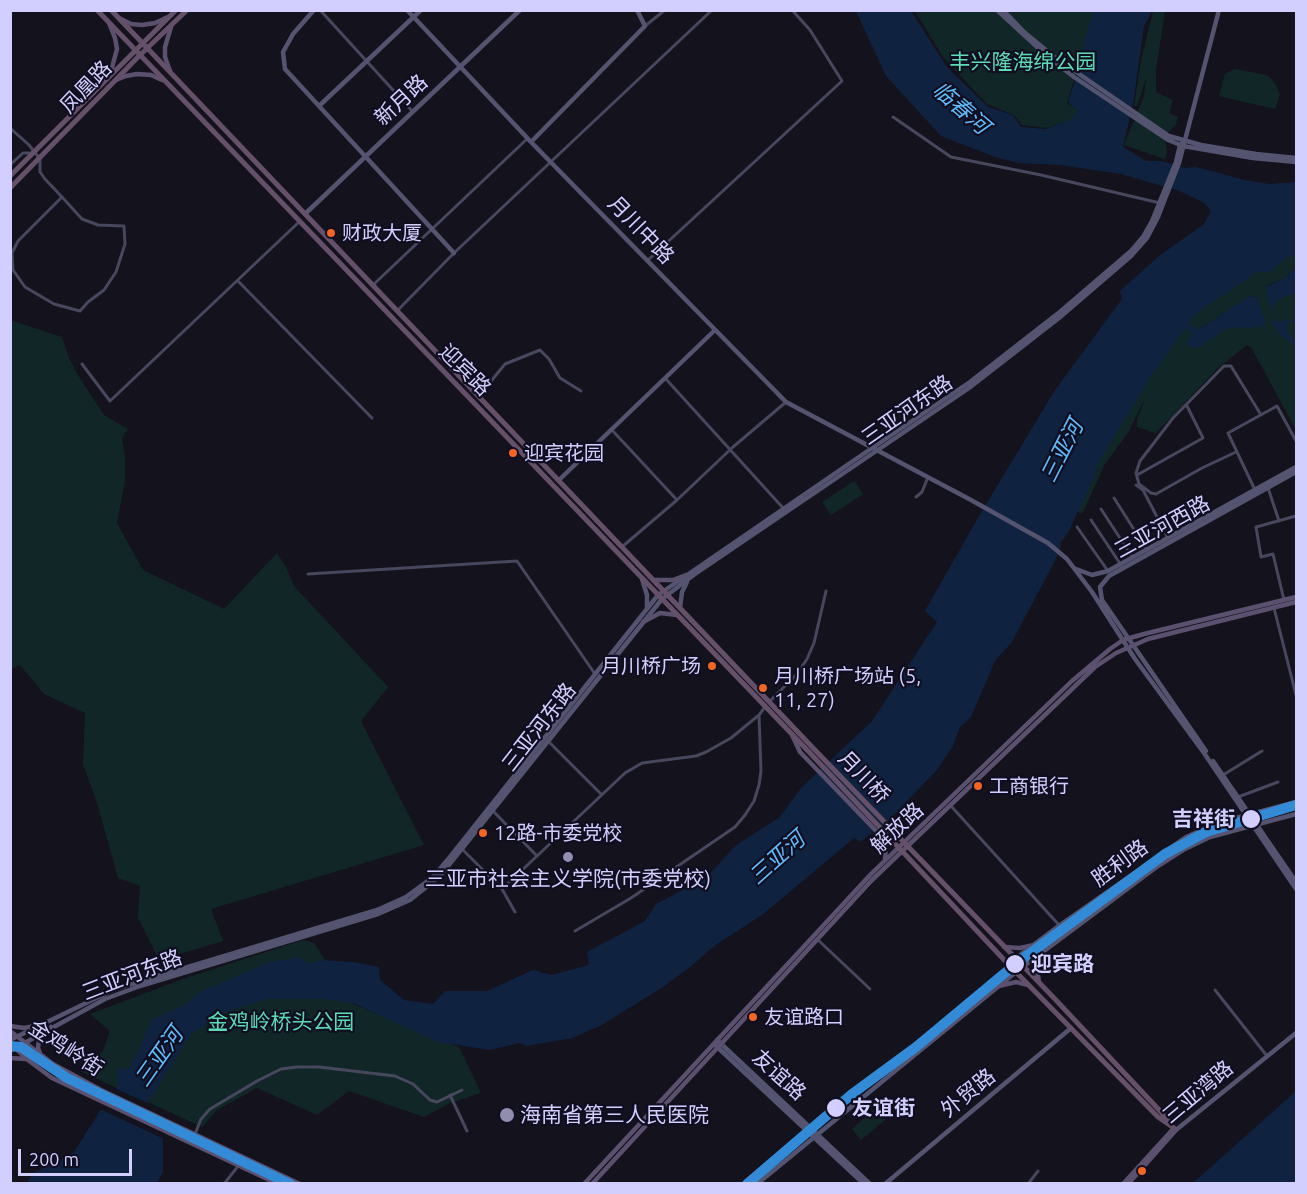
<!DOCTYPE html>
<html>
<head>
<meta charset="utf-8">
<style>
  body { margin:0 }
  #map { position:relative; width:1307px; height:1194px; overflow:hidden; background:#14121d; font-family:Ubuntu,sans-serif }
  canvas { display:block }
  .frame { position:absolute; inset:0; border:12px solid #d2cffe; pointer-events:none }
  .scale { position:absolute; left:18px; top:1149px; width:114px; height:27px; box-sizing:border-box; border:3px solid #d2cffe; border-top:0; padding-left:8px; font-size:18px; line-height:21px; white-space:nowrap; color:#d2cffe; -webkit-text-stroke:4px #100e21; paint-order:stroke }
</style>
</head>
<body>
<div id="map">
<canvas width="1307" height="1194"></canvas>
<div class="frame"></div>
<div class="scale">200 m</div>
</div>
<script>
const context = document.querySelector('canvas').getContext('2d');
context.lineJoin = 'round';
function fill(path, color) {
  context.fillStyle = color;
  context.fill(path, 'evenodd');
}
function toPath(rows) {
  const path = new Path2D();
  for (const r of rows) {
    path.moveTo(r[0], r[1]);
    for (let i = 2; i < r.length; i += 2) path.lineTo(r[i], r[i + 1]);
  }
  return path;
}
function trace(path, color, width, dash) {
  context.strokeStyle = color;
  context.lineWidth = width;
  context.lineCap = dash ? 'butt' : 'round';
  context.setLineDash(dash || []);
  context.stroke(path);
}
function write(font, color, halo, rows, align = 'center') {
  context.font = font + ' Ubuntu,"Noto Sans SC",sans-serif';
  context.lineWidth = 4.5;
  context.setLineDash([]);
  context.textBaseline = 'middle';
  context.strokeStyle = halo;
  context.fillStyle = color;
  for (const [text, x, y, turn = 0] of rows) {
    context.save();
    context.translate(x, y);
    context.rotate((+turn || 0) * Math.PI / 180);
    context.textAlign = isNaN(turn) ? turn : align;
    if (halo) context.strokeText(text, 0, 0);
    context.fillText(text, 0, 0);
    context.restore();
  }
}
fill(toPath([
  [915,11,1097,11,1101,81,1079,64,1067,103,1078,110,1072,120,1046,128,1022,125,1014,115,987,104,943,57],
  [1153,11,1165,11,1156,70,1156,92,1173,100,1169,113,1178,117,1175,126,1161,138,1165,140,1167,150,1165,159,1124,145,1144,96,1146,78,1137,106,1134,106,1141,61],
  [1235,69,1267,75,1275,83,1280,94,1275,109,1219,96,1225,74],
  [1296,251,1296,270,1292,271,1283,279,1266,286,1296,287,1296,430,1251,347,1247,345,1218,368,1156,433,1137,427,1137,420,1146,396,1129,431,1105,464,1083,512,1080,514,1078,511,1100,451,1198,306,1257,268],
  [1250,296,1257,297,1260,306,1193,333],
  [10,320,62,337,69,358,79,377,104,415,128,429,122,438,125,456,125,481,117,523,143,570,224,609,277,553,287,569,294,586,388,687,361,721,424,845,211,909,223,941,159,960,138,918,140,886,118,878,97,803,83,764,85,713,44,694,20,665,11,669],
  [854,481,863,494,831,515,822,502],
  [303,940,314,943,353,1004,459,1047,481,1093,450,1103,424,1117,349,1091,317,1115,257,1088,217,1110,202,1127,80,1071,103,1051,110,1031,90,1014,183,979],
  [881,1103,891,1115,861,1140,852,1129]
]), '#112727');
fill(toPath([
  [856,11,911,11,947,67,988,107,1013,115,1021,127,1045,129,1071,120,1078,111,1068,102,1081,63,1084,41,1094,11,1152,11,1144,26,1133,104,1123,147,1146,161,1162,161,1185,168,1196,167,1245,180,1269,184,1296,182,1296,254,1287,258,1269,272,1257,272,1198,312,1188,323,1198,330,1250,296,1257,297,1265,323,1261,327,1227,328,1201,346,1193,348,1187,344,1192,333,1185,328,1152,375,1097,465,1094,477,1068,533,1061,542,1060,551,1012,642,995,661,971,717,960,727,953,746,937,770,891,818,860,842,854,838,762,915,714,946,690,967,663,987,600,1026,572,1038,527,1046,519,1043,490,1050,438,1042,353,1003,322,999,267,999,230,1010,192,1033,147,1104,163,1124,163,1172,157,1183,26,1184,33,1173,60,1161,74,1152,113,1090,117,1088,118,1068,129,1069,153,1019,185,1005,200,992,270,962,300,957,305,962,312,963,321,960,353,962,379,967,380,980,404,1000,433,1004,445,991,487,991,533,970,551,975,589,965,587,952,645,921,656,904,706,878,735,846,780,817,801,788,872,721,937,622,925,611,979,516,1055,390,1122,299,1120,291,1159,256,1204,224,1211,211,1203,202,1177,190,1121,174,1060,165,1019,163,995,157,941,136,886,76],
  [1296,270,1296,292,1277,300,1271,310,1272,318,1276,322,1296,319,1296,321,1290,321,1286,328,1296,346,1281,336,1273,325,1266,287,1283,279,1292,271],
  [1296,1091,1296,1183,1193,1183,1267,1117]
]), '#0f2341');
fill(toPath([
  [112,1087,152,1105,166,1123,166,1140,98,1108]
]), '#14121d');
trace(toPath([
  [320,10,413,112],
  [645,26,665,10],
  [893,117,951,157,1041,175,1160,203],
  [10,128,29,145,40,159,40,172,45,179,62,197,82,219,98,225,124,226,125,244,116,272,104,290,88,302,80,311,54,304,25,287,13,270,12,253,18,241,62,197],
  [10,165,23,153,32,153],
  [647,261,842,81,810,30,792,10],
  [238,281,372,418],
  [373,285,528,138],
  [397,311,454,253,712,10],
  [82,364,110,401,299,222],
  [665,378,784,509],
  [479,396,505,364,540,350,549,359,560,378,581,391],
  [611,429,677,500,623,546],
  [1236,452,1202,468,1156,494,1151,493,1139,484,1136,473,1140,461,1173,418,1224,366,1231,366,1261,415],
  [1137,475,1203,438,1187,406],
  [1136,485,1143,490,1168,538],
  [1268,488,1279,521],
  [1255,490,1228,433,1277,406,1296,441],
  [916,497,922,492,928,477],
  [1114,498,1147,550],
  [677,500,733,447,786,402],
  [1101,509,1133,558],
  [1091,520,1121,565],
  [1077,527,1108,571],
  [308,574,517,561,595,674],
  [1284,600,1273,554,1261,557,1256,527,1296,516],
  [1274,608,1296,695],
  [769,702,797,674,807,659,814,643,826,591],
  [548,741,601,794],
  [1223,775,1262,751],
  [1238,797,1278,782],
  [951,806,1059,925],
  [493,811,536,855],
  [462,849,502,889,515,912],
  [502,889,625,773,642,763,696,756,706,752,731,738,759,715,765,707],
  [575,931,631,898,735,827,745,815,754,801,759,785,761,771,759,715],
  [817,939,870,989],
  [1215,990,1267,1056],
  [450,1095,467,1131],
  [195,1134,201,1119,210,1109,257,1081,281,1069,297,1067,319,1067,395,1076,413,1084,430,1100,437,1102,462,1090],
  [224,1184,239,1165],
  [1028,1184,1038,1171]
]), '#47475d', 3);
trace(toPath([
  [314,10,293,34,287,45,283,52,285,69,454,253],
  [407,10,531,142,786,402,971,500,1048,543,1067,559,1092,592,1135,659,1204,753,1296,889],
  [997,10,1047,56,1074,77,1168,140,1183,146,1253,158,1296,162],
  [1003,10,1024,32,1053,56,1169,136,1201,145,1256,154,1296,158],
  [319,106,421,10],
  [531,142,645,26,637,10],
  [305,214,520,10],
  [559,480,715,330],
  [1076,569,1092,575,1108,571,1296,467],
  [642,579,647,595,647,609],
  [680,608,682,592,687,582],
  [1206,751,1102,600,1100,587,1109,576,1296,472],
  [1213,761,1296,882],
  [1008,964,1060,925,1186,837,1221,822,1296,802],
  [10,1040,115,989,377,910,406,897,433,877,450,857,658,595,872,448,970,382,1061,311,1131,251,1143,237,1152,221,1176,162,1180,145,1185,141],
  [717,1040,870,1184],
  [714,1044,864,1184],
  [10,1051,105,999,140,986,378,914,410,900,440,876,662,599,695,574,969,388,1059,318,1131,256,1147,238,1158,217,1179,163,1219,10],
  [1176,1130,1296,1033],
  [757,1184,1016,972,1158,866,1183,850,1210,837,1296,814],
  [885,1184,1071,1028]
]), '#555470', 4.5);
trace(toPath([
  [119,18,131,24,142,25,155,23,168,17],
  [109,23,115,38,117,49,110,75],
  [170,71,165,57,165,47,171,27],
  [116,80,126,76,137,74,151,75,162,80],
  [654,580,673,580,686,575],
  [643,622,660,613,677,615],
  [792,735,800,752,881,836,886,844,885,859],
  [1004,947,1020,948,1034,945],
  [1039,982,1037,969,1043,951],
  [999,986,1016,982,1028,985],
  [10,1026,24,1028,46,1024],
  [10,1031,53,1064,101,1090,300,1184],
  [10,1043,28,1060,52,1078,278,1184],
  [40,1053,38,1048,39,1040,51,1027],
  [10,1058,26,1059],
  [584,1184,871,874,1072,681,1110,649,1123,640,1144,634,1296,597],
  [592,1184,872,880,1095,667,1116,653,1148,639,1296,602],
  [1123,1184,1174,1128,1176,1130,1128,1184]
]), '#5b516f', 4.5);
trace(toPath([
  [97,10,810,753,1008,964,1158,1117,1174,1128],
  [111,10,814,749,1054,998,1161,1112,1171,1125],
  [10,176,176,10],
  [10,188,139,56,187,10]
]), '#655069', 5);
trace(toPath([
  [10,1046,21,1047,67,1078,290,1184],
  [747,1184,852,1094,916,1047,1018,962,1165,854,1206,832,1296,805]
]), '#338bd7', 10);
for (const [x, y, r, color] of [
  [331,233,5,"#f26522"],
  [513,453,5,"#f26522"],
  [712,666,5,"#f26522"],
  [763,688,5,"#f26522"],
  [978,786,5,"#f26522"],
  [1251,819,10,"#d2cffe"],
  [483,833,5,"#f26522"],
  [568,857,6,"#908daf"],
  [1015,964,10,"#d2cffe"],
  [753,1017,5,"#f26522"],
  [836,1108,10,"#d2cffe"],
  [507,1115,8,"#908daf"],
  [1142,1171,5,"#f26522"]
]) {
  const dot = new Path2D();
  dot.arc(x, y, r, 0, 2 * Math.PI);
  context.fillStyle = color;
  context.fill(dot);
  trace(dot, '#100e21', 2);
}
write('20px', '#d2cffe', '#100e21', [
  ["财政大厦",342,233],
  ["迎宾花园",524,453],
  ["月川桥广场",701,666,"right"],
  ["月川桥广场站 (5,",774,676],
  ["11, 27)",774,700],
  ["工商银行",989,786],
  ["12路-市委党校",494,833],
  ["友谊路口",764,1017]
], 'left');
write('21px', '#5ddbb5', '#100e21', [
  ["丰兴隆海绵公园",1023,62],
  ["金鸡岭桥头公园",281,1022]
]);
write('21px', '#d2cffe', '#100e21', [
  ["凤凰路",86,87,-46],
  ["新月路",401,100,-43],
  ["月川中路",641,230,46],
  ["迎宾路",465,370,45],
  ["三亚河东路",907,410,-35],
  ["三亚河西路",1162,527,-29],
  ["三亚河东路",539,727,-52],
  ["月川桥",864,777,46],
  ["解放路",897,828,-43],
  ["胜利路",1120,863,-36],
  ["三亚河东路",132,975,-21],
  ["金鸡岭街",66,1048,33],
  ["友谊路",779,1075,42],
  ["三亚湾路",1198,1092,-40],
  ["外贸路",968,1093,-39]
]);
write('bold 21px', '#d2cffe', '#100e21', [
  ["吉祥街",1235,819,"right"],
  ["迎宾路",1031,964],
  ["友谊街",852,1108]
], 'left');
write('21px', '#d2cffe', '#100e21', [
  ["三亚市社会主义学院(市委党校)",568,879],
  ["海南省第三人民医院",520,1115,"left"]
]);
write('italic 22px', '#60bbfb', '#100e21', [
  ["临春河",961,108,41],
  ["三亚河",1062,451,-63],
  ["三亚河",777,858,-42],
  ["三亚河",159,1057,-55]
]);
</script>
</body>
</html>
